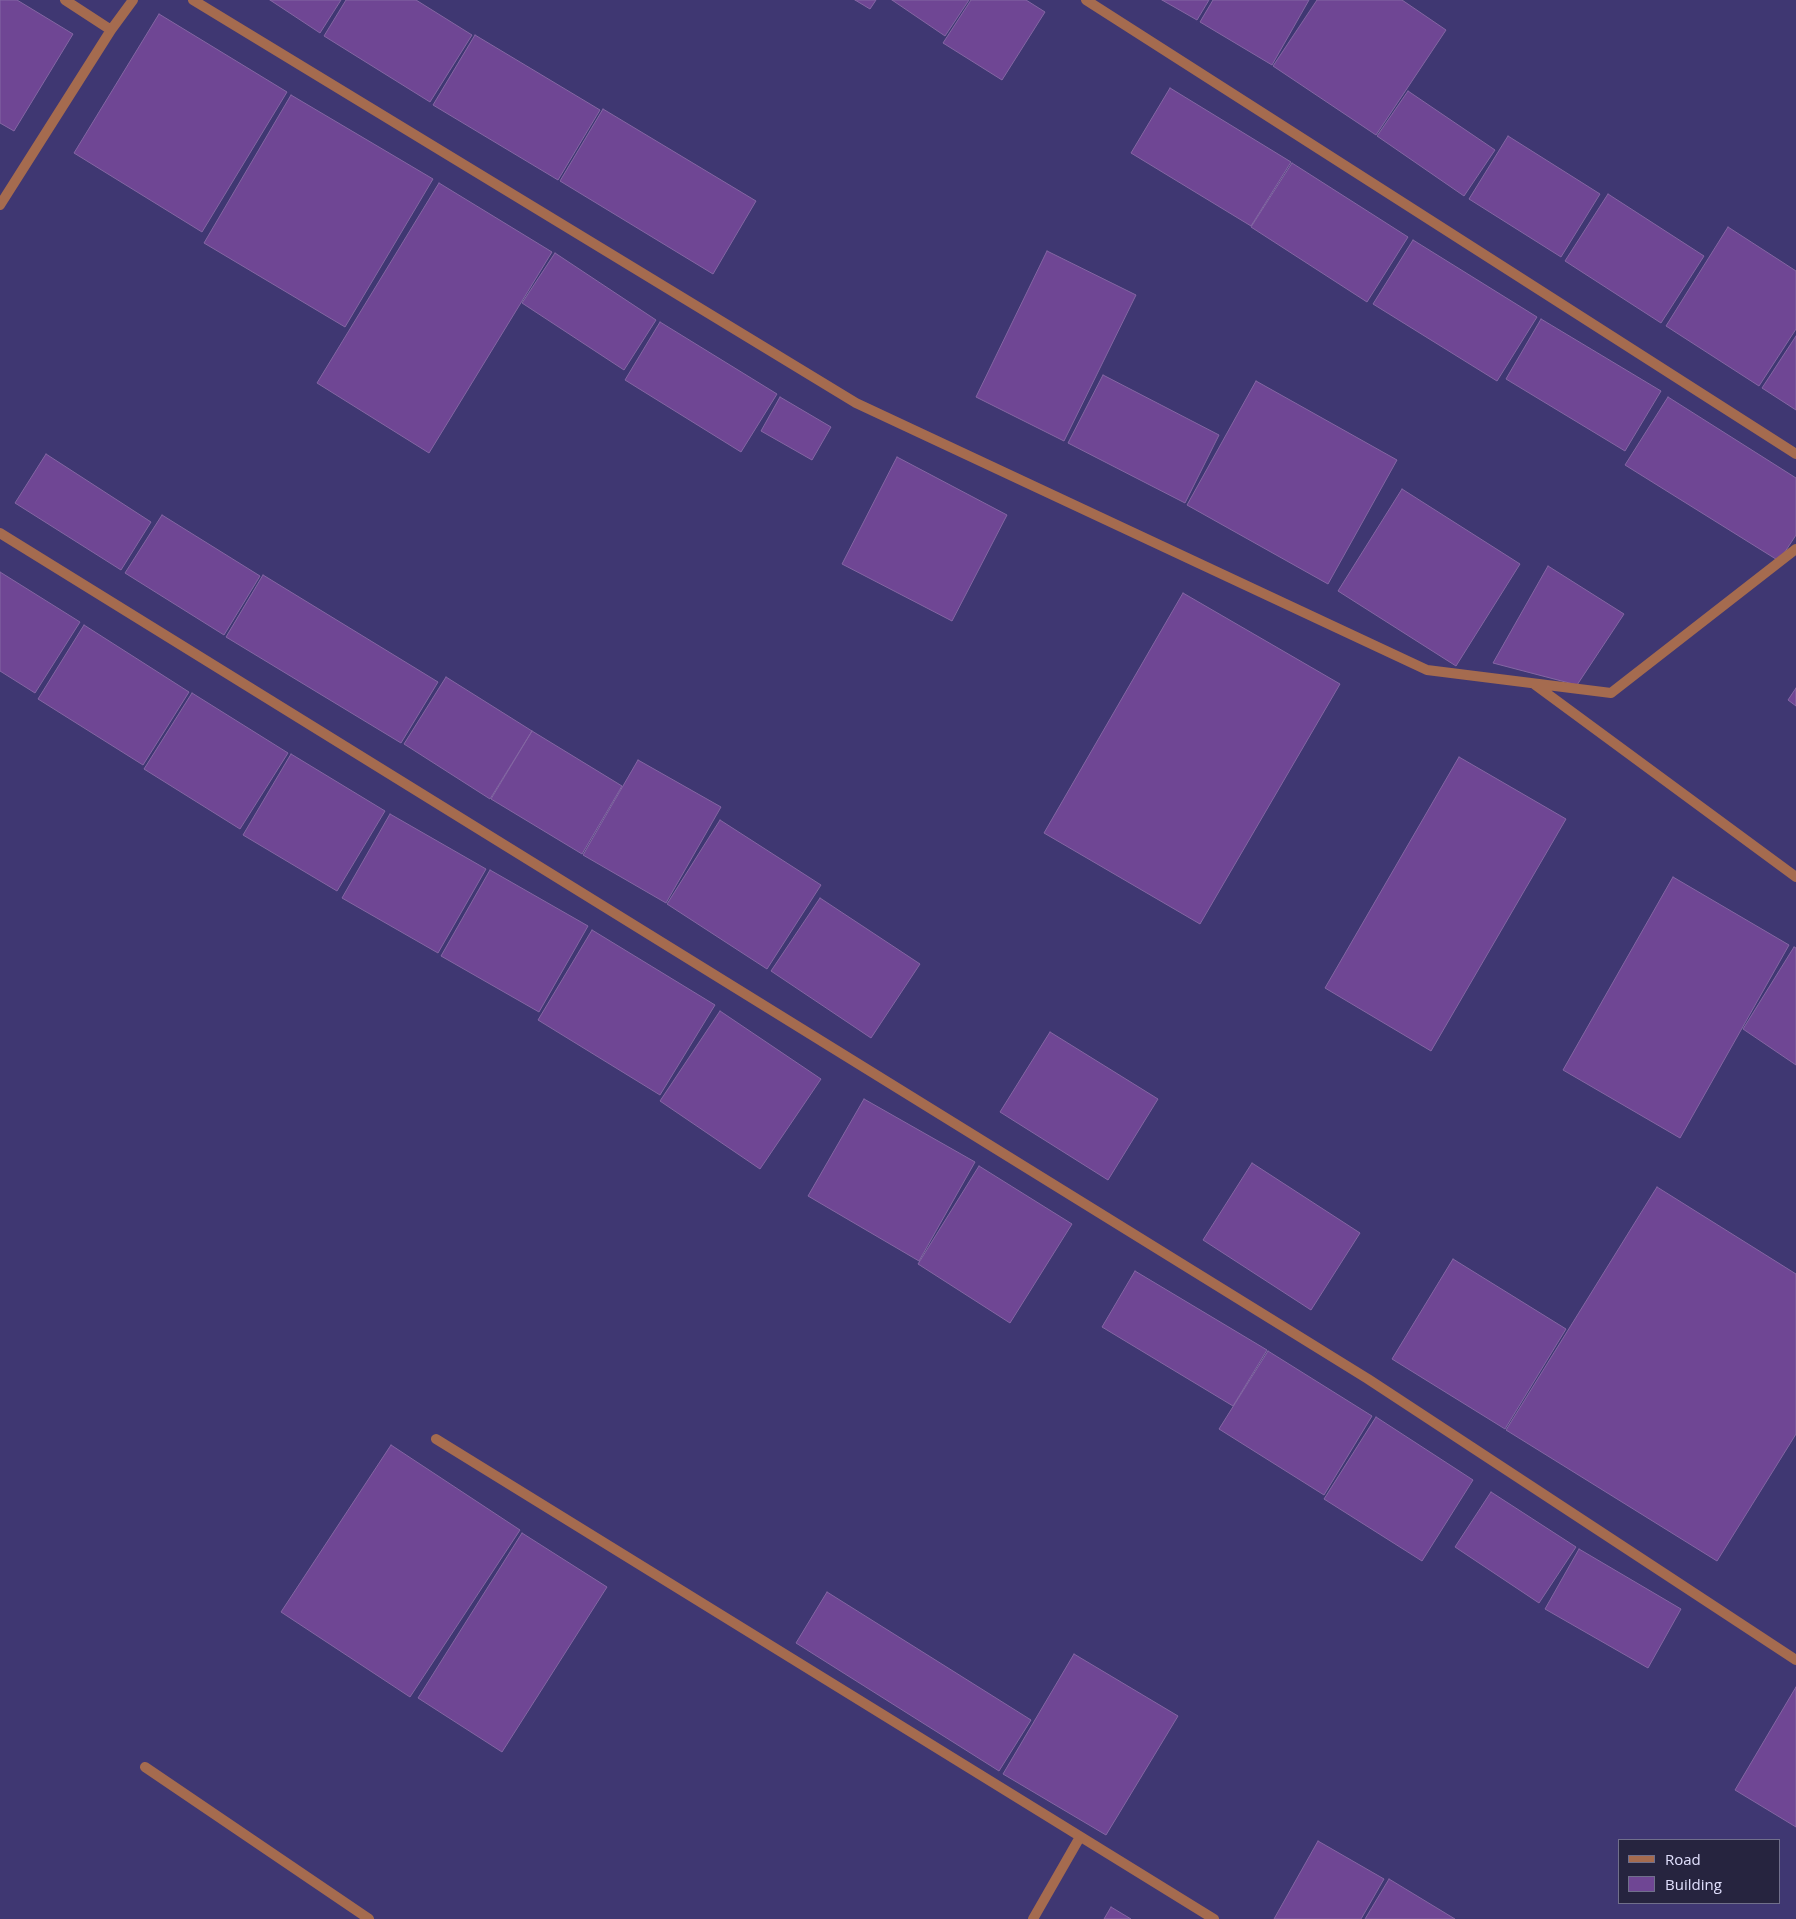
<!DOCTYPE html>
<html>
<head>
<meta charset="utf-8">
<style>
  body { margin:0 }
  #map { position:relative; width:1796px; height:1919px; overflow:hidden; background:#3f3772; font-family:"Open Sans",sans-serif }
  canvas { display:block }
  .legend { position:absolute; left:1618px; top:1839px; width:162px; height:65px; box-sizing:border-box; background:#26243f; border:1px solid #706f8b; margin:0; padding:6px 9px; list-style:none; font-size:15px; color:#e0dffc }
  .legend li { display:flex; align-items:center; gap:10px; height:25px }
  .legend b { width:25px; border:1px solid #706f8b }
</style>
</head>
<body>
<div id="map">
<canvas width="1796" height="1919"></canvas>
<ul class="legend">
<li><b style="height:6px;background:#a56b4f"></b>Road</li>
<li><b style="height:14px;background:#6f4694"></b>Building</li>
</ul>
</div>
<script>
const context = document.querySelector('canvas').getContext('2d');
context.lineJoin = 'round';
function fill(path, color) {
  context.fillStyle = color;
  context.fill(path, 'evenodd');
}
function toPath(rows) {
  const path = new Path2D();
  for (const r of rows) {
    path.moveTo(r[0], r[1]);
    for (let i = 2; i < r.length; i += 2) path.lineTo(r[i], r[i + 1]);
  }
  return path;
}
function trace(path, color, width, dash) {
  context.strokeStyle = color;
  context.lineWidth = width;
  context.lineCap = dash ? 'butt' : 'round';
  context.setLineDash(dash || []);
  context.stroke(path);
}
const building = toPath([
  [0,0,17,0,73,34,14,131,0,123,0,0],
  [270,0,341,0,320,33,270,0],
  [346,0,416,0,472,35,430,102,324,36,346,0],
  [855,0,876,0,870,9,855,0],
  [892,0,969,0,945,36,892,0],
  [971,0,1026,0,1045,12,1002,80,943,43,971,0],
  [1162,0,1209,0,1197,20,1162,0],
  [1213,0,1309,0,1272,65,1200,22,1213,0],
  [1317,0,1402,0,1446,30,1376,135,1273,66,1317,0],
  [159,14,287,92,202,232,74,153,159,14],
  [475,35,600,110,558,180,433,105,475,35],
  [1170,88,1291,162,1251,226,1131,153,1170,88],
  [1408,91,1495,150,1464,196,1377,136,1408,91],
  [291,95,433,179,345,327,204,243,291,95],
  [603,109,756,201,713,274,560,181,603,109],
  [1508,136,1600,194,1561,257,1469,199,1508,136],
  [1292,163,1408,237,1367,302,1251,227,1292,163],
  [439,183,552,252,429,453,317,383,439,183],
  [1608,194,1704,256,1661,323,1565,261,1608,194],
  [1728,227,1796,271,1796,329,1759,386,1666,326,1728,227],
  [1413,240,1537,317,1497,381,1373,304,1413,240],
  [1047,251,1136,295,1064,441,976,397,1047,251],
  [555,253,656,320,624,370,522,303,555,253],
  [1541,319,1661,391,1625,451,1506,379,1541,319],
  [660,322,777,394,741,452,625,380,660,322],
  [1796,336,1796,410,1762,388,1796,336],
  [1103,375,1219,435,1185,503,1068,443,1103,375],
  [1256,381,1397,460,1328,584,1187,505,1256,381],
  [780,397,831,427,812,460,761,431,780,397],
  [1668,397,1796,478,1796,535,1779,561,1625,465,1668,397],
  [46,454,151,522,121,570,15,503,46,454],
  [897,457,1007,515,952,621,842,564,897,457],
  [1402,489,1520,564,1456,666,1338,591,1402,489],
  [162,515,260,576,224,635,125,573,162,515],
  [1548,566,1624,614,1577,685,1493,663,1548,566],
  [0,572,80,622,35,693,0,671,0,572],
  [263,575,438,682,401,743,226,637,263,575],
  [1183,593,1340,684,1200,924,1044,833,1183,593],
  [84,625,189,692,143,765,38,699,84,625],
  [446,677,532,731,490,799,404,744,446,677],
  [1796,688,1796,706,1788,700,1796,688],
  [192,693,288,753,240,829,144,769,192,693],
  [532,731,622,786,582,854,491,799,532,731],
  [291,754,385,811,337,891,243,835,291,754],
  [1459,757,1566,819,1431,1051,1325,988,1459,757],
  [638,760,721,807,666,903,583,855,638,760],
  [390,814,486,869,438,953,342,898,390,814],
  [720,820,821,885,767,969,667,904,720,820],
  [490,870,588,926,539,1012,441,956,490,870],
  [1673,877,1789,945,1680,1138,1563,1070,1673,877],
  [820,898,920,964,871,1038,771,971,820,898],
  [592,930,715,1005,660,1095,538,1020,592,930],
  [1794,947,1796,948,1796,1065,1743,1029,1794,947],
  [720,1011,821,1079,760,1169,660,1101,720,1011],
  [1050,1032,1158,1099,1108,1180,1000,1112,1050,1032],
  [864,1099,975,1162,919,1261,808,1196,864,1099],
  [1252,1163,1360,1233,1311,1310,1203,1240,1252,1163],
  [979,1166,1072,1224,1010,1323,918,1264,979,1166],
  [1657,1187,1796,1274,1796,1434,1717,1561,1506,1430,1657,1187],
  [1453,1259,1566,1329,1505,1429,1392,1359,1453,1259],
  [1135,1271,1267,1350,1233,1406,1102,1327,1135,1271],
  [1268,1351,1372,1416,1324,1495,1219,1429,1268,1351],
  [1376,1417,1473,1480,1422,1561,1324,1499,1376,1417],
  [391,1445,520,1530,410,1697,281,1612,391,1445],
  [1491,1492,1576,1547,1539,1603,1455,1547,1491,1492],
  [522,1533,607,1587,502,1752,418,1698,522,1533],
  [1579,1549,1681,1609,1648,1668,1545,1609,1579,1549],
  [827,1592,1031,1720,999,1771,796,1643,827,1592],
  [1074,1654,1178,1716,1106,1835,1003,1774,1074,1654],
  [1796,1687,1796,1827,1735,1790,1796,1687],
  [1318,1841,1384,1879,1361,1919,1274,1919,1318,1841],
  [1389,1879,1455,1919,1365,1919,1389,1879],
  [1111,1907,1131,1919,1104,1919,1111,1907]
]);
fill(building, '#6f4694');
trace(building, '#8466a3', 1);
trace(toPath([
  [65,0,111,30,133,0],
  [193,0,856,403,1427,670,1611,693,1796,549],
  [1086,0,1796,454],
  [0,205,111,30],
  [0,533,1368,1379,1796,1660],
  [1534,684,1796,877],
  [436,1439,1214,1919],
  [145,1767,369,1919],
  [1033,1919,1080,1837]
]), '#a56b4f', 10);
</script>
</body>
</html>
